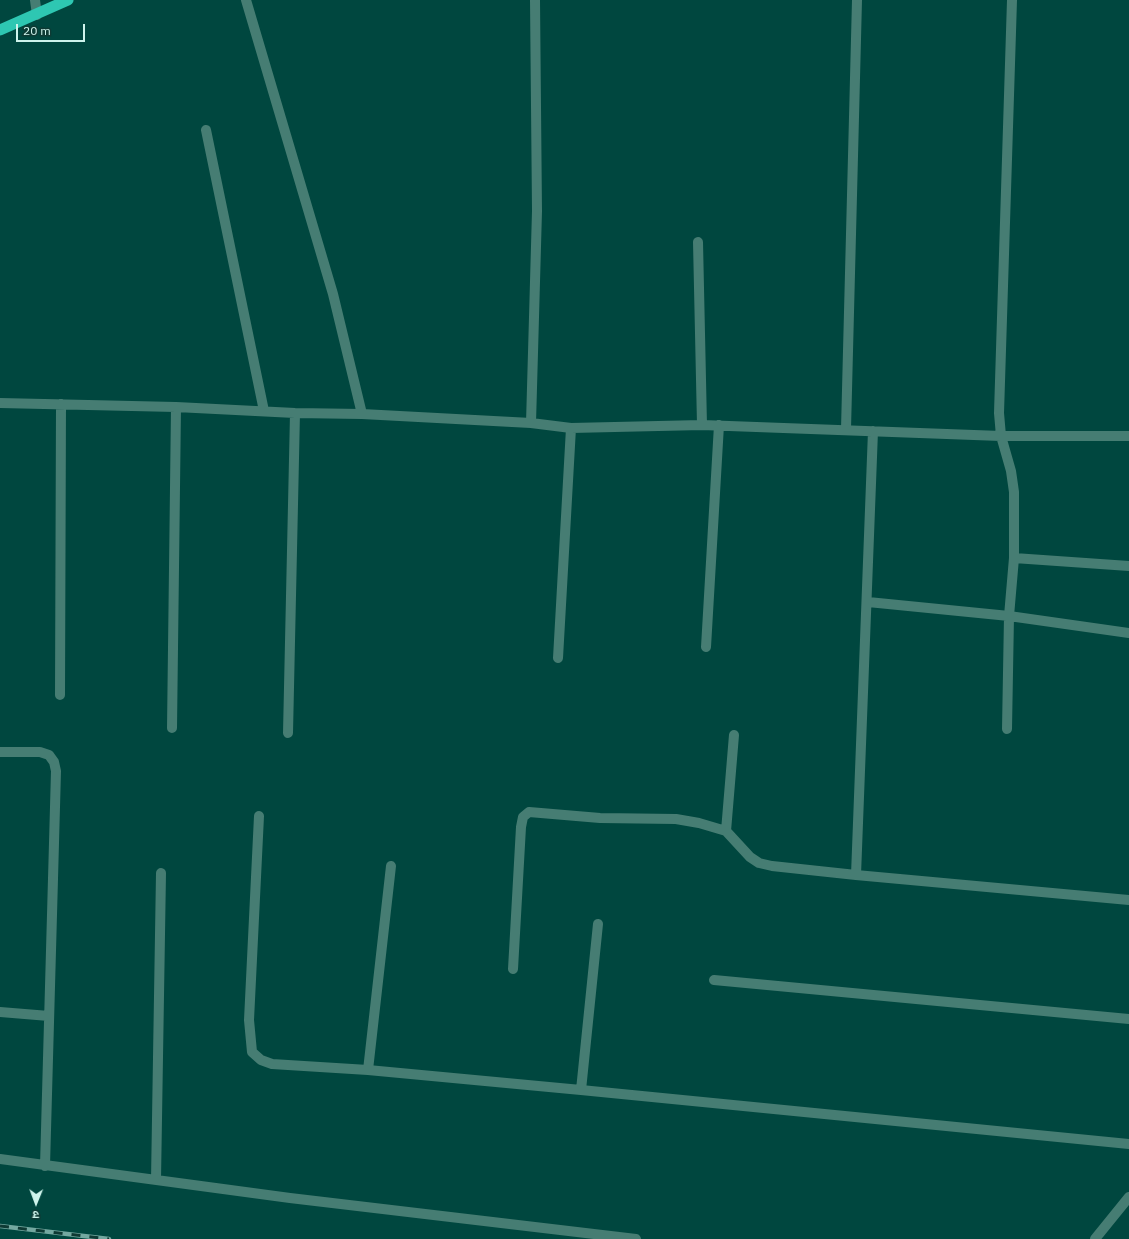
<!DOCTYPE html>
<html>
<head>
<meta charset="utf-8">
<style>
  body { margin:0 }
  #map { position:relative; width:1129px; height:1239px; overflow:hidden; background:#00473f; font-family:"IBM Plex Sans","Noto Sans Devanagari",sans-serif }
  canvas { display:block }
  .north { position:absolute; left:16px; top:1183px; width:40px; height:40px; -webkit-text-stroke:3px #0e3a34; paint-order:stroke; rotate:181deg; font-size:11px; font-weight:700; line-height:16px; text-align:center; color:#cef4ec }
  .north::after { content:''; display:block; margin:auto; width:14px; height:18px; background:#cef4ec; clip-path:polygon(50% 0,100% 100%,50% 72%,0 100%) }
  .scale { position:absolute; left:16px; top:24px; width:69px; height:18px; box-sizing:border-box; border:2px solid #cef4ec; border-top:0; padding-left:5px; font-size:12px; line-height:14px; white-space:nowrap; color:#cef4ec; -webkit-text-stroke:3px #0e3a34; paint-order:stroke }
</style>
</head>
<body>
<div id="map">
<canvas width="1129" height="1239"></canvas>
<div class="north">उ</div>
<div class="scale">20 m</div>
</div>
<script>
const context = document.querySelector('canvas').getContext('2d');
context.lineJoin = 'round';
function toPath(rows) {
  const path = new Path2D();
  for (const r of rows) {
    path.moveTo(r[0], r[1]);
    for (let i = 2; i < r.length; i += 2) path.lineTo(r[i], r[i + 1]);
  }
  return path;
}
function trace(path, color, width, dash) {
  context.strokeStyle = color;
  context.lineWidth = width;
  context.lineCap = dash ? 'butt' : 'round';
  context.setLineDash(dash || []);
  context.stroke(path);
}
trace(toPath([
  [35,0,37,15],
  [246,0,333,294,362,414],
  [206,130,264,411],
  [698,242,702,425],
  [0,403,176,407,295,413,362,414,531,423,571,428,702,425,1001,436,1129,436],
  [531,423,537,211,535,0],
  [846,429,857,0],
  [1014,558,1129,566],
  [868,602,1009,616,1129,633],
  [706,647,719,425],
  [558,658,571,428],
  [60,695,61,404],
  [172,728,176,407],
  [1007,729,1009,616,1014,558,1014,492,1011,471,1001,436,999,413,1012,0],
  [288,733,295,413],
  [0,752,40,752,49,755,54,762,56,771,45,1166],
  [259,816,249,1020,252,1052,261,1060,272,1064,368,1070,581,1090,1129,1144],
  [726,831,734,735],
  [856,875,873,431],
  [513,969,521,827,523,817,529,812,600,818,676,819,699,823,726,831,750,857,759,863,772,866,856,875,1129,900],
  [714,980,1129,1019],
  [0,1012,49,1016],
  [368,1070,391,866],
  [581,1090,598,924],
  [0,1159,290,1198,636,1239],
  [156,1180,161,873],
  [1095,1239,1129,1197]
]), '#467d73', 10);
trace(toPath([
  [0,30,68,0]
]), '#2ec7b2', 11);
const rail = toPath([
  [0,1226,109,1239]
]);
trace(rail, '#73a8a0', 4.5);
trace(rail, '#0e3a34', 3, [9]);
</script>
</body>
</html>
